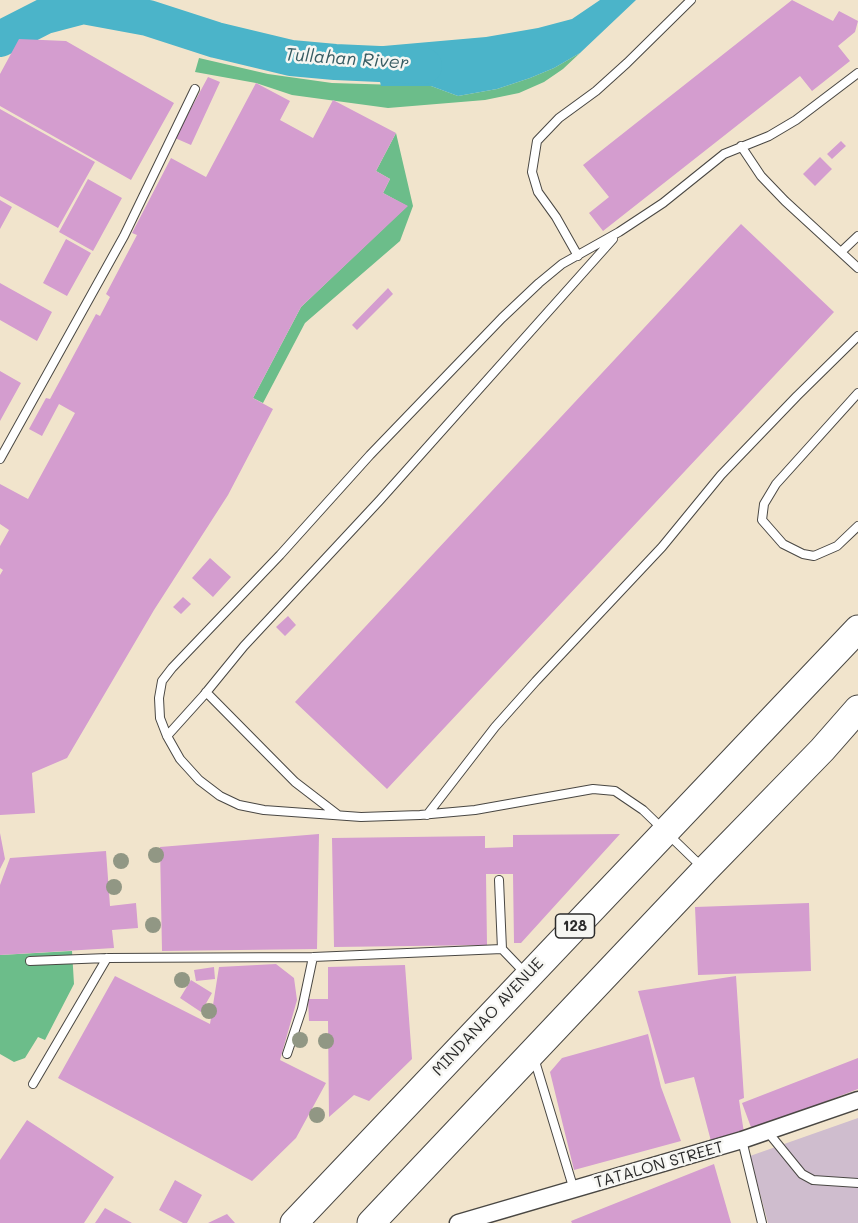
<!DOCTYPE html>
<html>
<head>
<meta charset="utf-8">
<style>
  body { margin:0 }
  canvas { display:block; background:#f1e4cc }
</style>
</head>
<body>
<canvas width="858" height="1223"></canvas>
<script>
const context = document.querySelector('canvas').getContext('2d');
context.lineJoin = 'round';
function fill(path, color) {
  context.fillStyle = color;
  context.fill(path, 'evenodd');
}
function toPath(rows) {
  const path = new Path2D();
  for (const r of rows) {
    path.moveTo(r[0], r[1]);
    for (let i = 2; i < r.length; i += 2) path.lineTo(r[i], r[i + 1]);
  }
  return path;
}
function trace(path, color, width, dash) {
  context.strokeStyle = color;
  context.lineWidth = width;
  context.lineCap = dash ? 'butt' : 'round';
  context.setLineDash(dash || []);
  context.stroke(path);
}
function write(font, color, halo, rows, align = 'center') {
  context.font = font + ' Mali,sans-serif';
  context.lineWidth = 5;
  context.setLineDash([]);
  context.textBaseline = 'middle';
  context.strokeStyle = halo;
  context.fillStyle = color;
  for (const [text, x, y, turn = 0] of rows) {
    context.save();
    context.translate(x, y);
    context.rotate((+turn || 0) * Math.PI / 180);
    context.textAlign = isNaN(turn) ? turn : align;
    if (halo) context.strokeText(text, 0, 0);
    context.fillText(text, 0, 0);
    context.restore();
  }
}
fill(toPath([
  [858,1118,858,1223,768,1223,750,1156]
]), '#cfbdce');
fill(toPath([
  [580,53,563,69,544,82,519,93,485,100,388,108,292,95,256,83,195,72,199,58,268,74,332,83,431,86,458,96,497,89,530,78,554,68],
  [396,133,413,206,400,241,305,323,263,403,253,398,301,307,407,206,383,193,390,179,376,171],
  [72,951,74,984,45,1040,38,1037,25,1058,14,1062,0,1054,0,955]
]), '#6cbd8a');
fill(toPath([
  [600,0,636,0,580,53,554,68,530,78,497,89,458,96,431,86,381,86,372,47,486,37,538,28,572,19]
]), '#4bb4c9');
trace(toPath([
  [78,0,83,6]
]), '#4bb4c9', 6);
trace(toPath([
  [0,39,45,16,83,6,148,18,216,40,291,58,335,62,424,66]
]), '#4bb4c9', 36);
fill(toPath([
  [792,0,833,21,839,11,858,21,855,32,838,46,850,61,812,91,800,76,603,231,589,213,609,197,583,165],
  [19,39,66,41,174,103,131,180,0,106,0,74],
  [208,77,220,82,191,145,175,138],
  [256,83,290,101,280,120,313,138,333,100,396,133,376,171,390,179,383,193,408,206,301,307,253,398,273,409,228,495,154,610,67,758,32,773,35,813,0,815,0,575,3,570,0,568,0,546,9,530,0,524,0,484,28,499,75,413,59,404,42,436,29,429,46,398,50,399,96,314,100,316,110,297,106,294,137,235,132,233,171,158,206,177],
  [0,109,95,162,58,228,0,196],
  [841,141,846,146,832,159,827,154],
  [820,157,832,169,815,186,803,174],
  [88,179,122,198,93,251,59,232],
  [0,200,12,207,0,229],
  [741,224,834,312,387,789,295,702],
  [66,239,91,253,67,296,43,283],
  [0,283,52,312,37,341,0,320],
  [388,288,393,294,357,330,352,325],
  [0,371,21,383,0,421],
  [210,558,231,577,213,597,192,578],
  [183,597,191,604,181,614,173,607],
  [288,616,296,625,285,636,276,627],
  [0,833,5,859,0,869],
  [319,834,317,949,162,951,160,847],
  [620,834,521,943,514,943,513,874,486,874,487,945,334,947,332,838,485,836,485,848,513,847,513,835],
  [106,851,110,906,136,903,138,928,112,930,114,948,0,955,0,885,10,858],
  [809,903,811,971,698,975,695,907],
  [276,964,294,978,297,1000,280,1060,326,1083,296,1138,252,1181,58,1078,115,976,210,1024,219,967],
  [405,965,412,1059,369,1101,354,1095,329,1117,328,1021,309,1021,308,999,328,999,328,967],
  [214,967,215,979,196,981,194,970],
  [736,976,744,1098,739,1100,744,1133,711,1141,694,1077,665,1084,638,991],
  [191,980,212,993,201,1012,180,998],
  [648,1034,661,1087,681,1141,574,1170,550,1072,562,1058],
  [858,1058,858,1089,752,1130,742,1103],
  [27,1120,114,1177,84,1223,0,1223,0,1160],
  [714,1164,731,1223,572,1223,571,1221],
  [175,1180,202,1195,187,1223,183,1223,159,1210],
  [105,1208,132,1223,95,1223],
  [227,1214,235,1223,208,1223]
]), '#d49dcf');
const service = toPath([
  [741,146,761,176,785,201,858,268],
  [841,252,858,236],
  [578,256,556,217,538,192,532,172,537,141,559,118,596,91,627,63,691,0],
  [858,393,776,484,764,504,762,520,783,544,803,554,814,556,837,546,858,526],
  [0,459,124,236,195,89],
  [206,692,295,782,338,815],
  [167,736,204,695,244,646,380,500,613,239],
  [427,815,495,727,536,681,662,547,721,475,797,396,858,336],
  [703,868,643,810,615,791,593,789,475,810,420,815,361,817,264,810,239,805,220,796,199,780,180,759,167,736,160,718,159,698,162,681,172,668,280,555,370,455,502,318,539,283,562,264,619,232,663,203,724,154,769,136,796,120,858,73],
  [499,880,502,949,525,973],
  [30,961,107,958,313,957,502,949],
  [287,1054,302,1009,313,957],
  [534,1058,574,1190],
  [33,1084,107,958],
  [767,1131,802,1174,813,1180,858,1183],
  [742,1140,762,1223]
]);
const minor = toPath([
  [458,1223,742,1140,858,1100]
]);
const primary = toPath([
  [294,1223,858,629],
  [371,1223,705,870,822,750,858,709]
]);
trace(service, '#494743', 10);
trace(minor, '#494743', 19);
trace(primary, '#494743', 29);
trace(service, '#fff', 8);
trace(minor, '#fff', 16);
trace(primary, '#fff', 27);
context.fillStyle = '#919784';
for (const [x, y] of [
  [156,855],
  [121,861],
  [114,887],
  [153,925],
  [182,980],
  [209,1011],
  [300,1040],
  [326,1041],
  [317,1115]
]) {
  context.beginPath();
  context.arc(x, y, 8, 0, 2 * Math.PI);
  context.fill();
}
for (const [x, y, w] of [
  [575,926,39]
]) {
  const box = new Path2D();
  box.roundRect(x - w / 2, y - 12, w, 24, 4.5);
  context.fillStyle = '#f6f6f2';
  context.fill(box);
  trace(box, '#2b2b2b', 1.5);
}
write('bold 15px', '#2b2b2b', null, [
  ["128",575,926]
]);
write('16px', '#2b2b2b', '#f6f6f2', [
  ["MINDANAO AVENUE",488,1017,-47],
  ["TATALON STREET",659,1165,-16]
]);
write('italic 18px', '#365b62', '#f6f6f2', [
  ["Tullahan River",347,59,4]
]);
</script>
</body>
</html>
